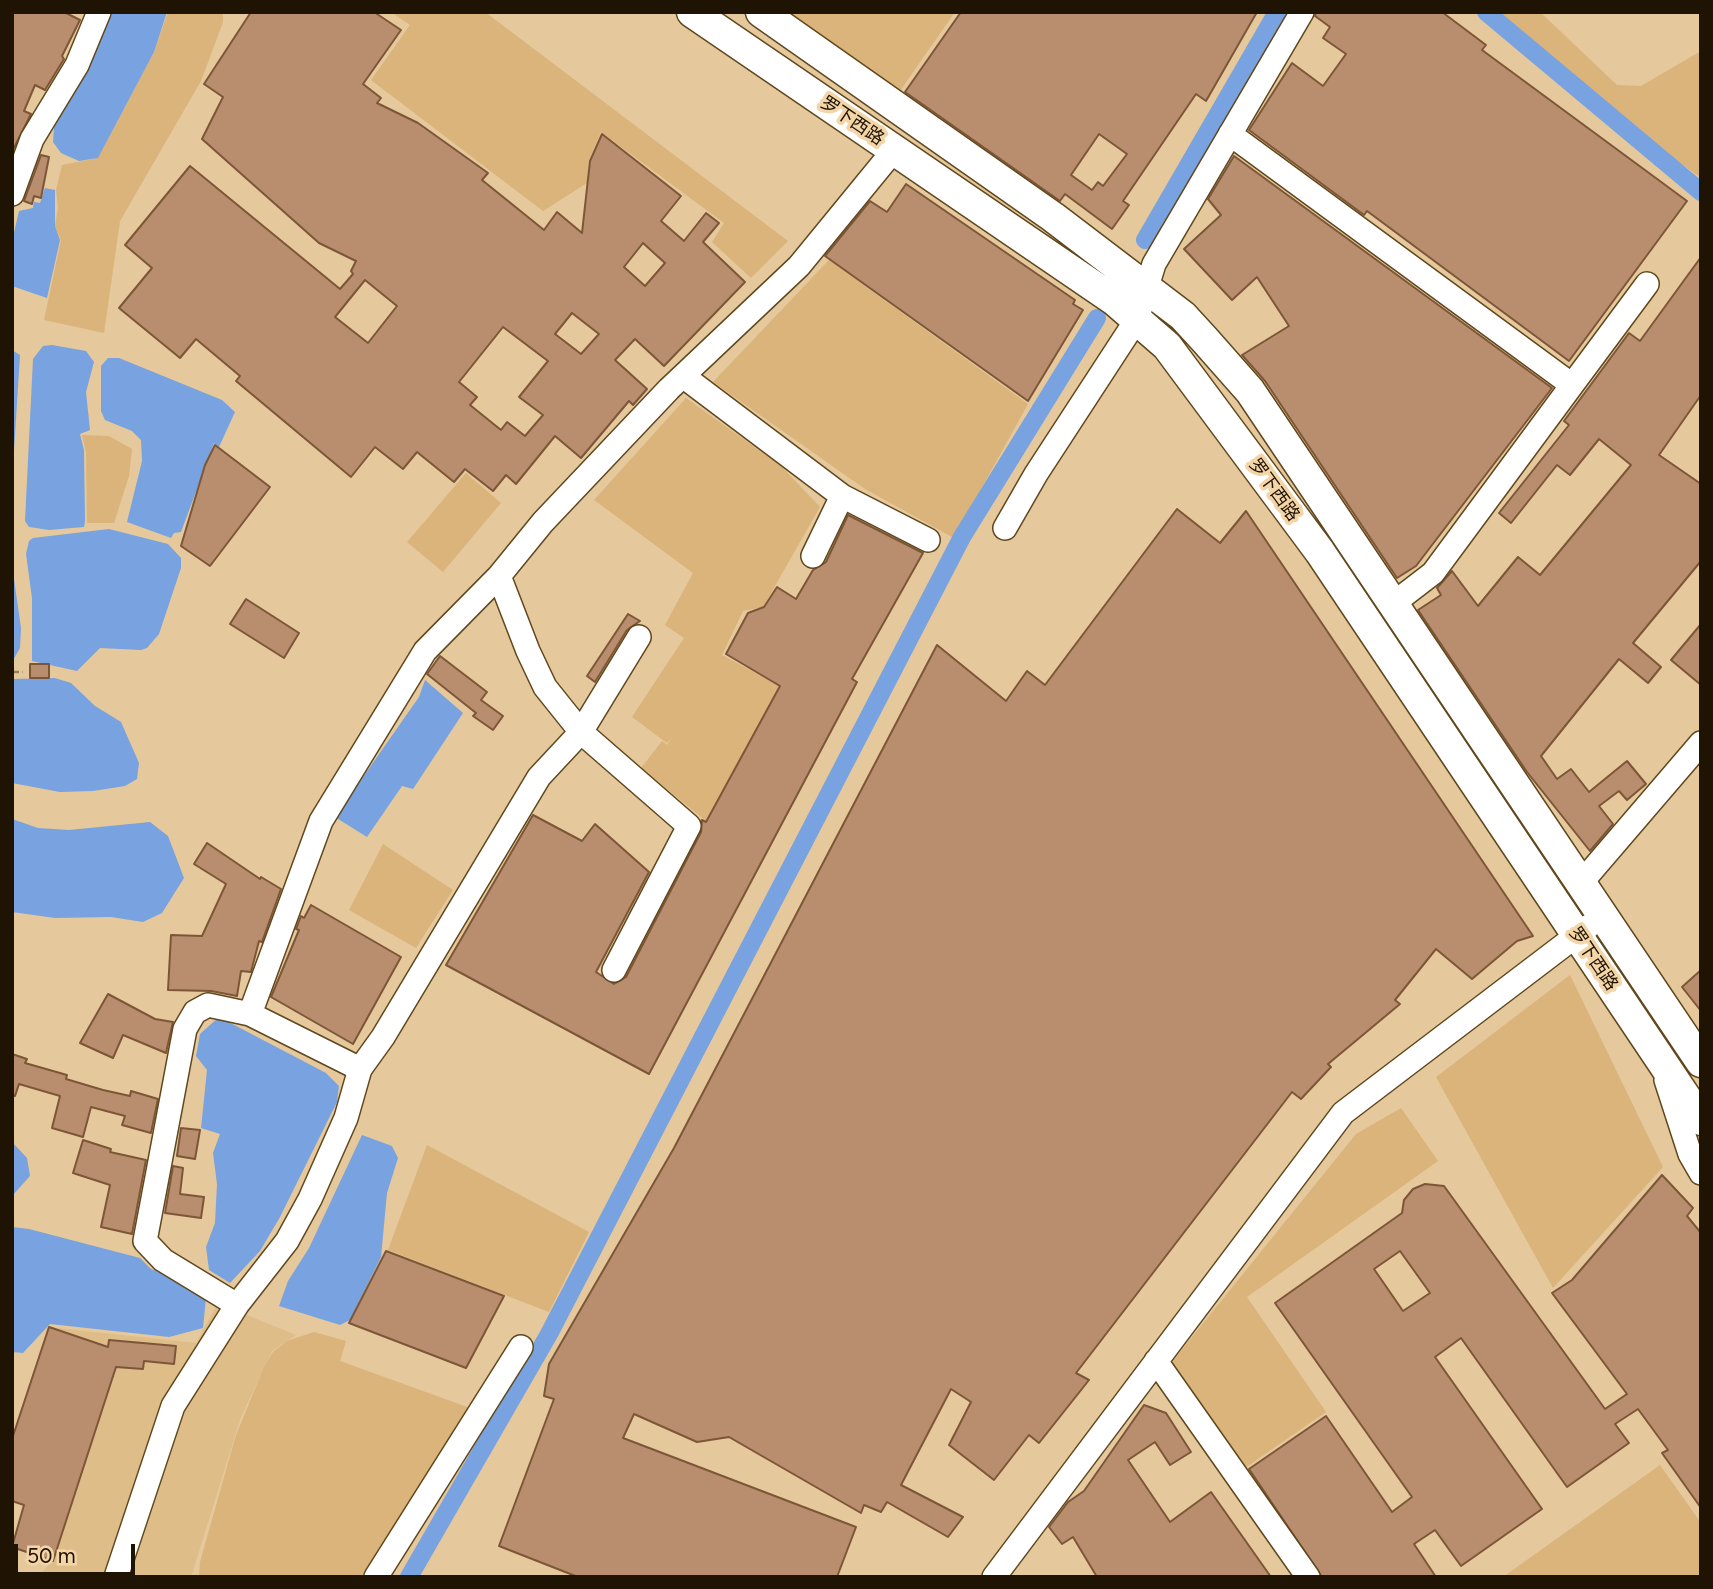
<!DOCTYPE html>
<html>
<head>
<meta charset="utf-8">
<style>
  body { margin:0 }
  #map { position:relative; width:1713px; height:1589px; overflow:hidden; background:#e5c89b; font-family:Figtree,sans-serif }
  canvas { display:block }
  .frame { position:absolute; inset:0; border:14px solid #1f1404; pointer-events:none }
  .scale { position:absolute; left:14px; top:1544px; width:121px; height:32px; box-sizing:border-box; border:4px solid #1f1404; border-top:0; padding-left:9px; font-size:21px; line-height:24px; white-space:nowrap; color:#1f1404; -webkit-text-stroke:5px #f3d5a7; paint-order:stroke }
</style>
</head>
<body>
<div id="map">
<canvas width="1713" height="1589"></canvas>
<div class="frame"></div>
<div class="scale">50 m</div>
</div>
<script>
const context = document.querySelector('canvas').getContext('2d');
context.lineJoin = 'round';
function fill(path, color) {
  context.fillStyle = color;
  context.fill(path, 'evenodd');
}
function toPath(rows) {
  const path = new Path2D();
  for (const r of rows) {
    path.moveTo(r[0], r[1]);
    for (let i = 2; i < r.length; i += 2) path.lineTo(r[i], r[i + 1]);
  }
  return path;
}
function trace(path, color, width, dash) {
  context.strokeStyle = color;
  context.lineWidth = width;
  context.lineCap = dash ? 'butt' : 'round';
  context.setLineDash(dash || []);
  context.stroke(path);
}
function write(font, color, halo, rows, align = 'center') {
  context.font = font + ' Figtree,"Noto Sans SC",sans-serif';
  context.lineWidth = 7;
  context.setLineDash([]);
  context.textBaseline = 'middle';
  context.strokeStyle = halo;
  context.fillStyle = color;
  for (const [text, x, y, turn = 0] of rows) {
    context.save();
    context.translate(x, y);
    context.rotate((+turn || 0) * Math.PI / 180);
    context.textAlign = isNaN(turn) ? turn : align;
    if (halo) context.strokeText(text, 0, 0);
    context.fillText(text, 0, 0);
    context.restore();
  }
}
fill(toPath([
  [218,1303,296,1335,272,1351,241,1417,191,1577,38,1577,52,1561,12,1548,24,1505,12,1501,12,1438,48,1327,196,1343]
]), '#dfbd89');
fill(toPath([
  [168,12,223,12,223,22,201,81,120,221,104,333,44,320,61,240,55,226,58,208,56,190,62,165,98,158,154,52],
  [391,12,485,12,788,241,751,278,712,242,724,223,601,132,589,160,587,183,543,211,371,80,410,25],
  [786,12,955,12,900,91],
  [1497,12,1540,12,1617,85,1641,86,1701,51,1701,178,1637,131],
  [829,260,1028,404,954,538,865,489,713,382],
  [686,398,781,466,820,507,763,607,743,611,722,655,780,686,706,821,641,768,662,741,667,745,672,737,667,743,632,717,684,638,665,625,693,573,594,500],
  [82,435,109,436,132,449,129,476,114,523,87,523,86,452],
  [466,473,501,503,443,572,407,542],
  [383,844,453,890,416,948,349,910],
  [1570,975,1663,1167,1553,1288,1436,1077],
  [1401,1108,1438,1161,1247,1297,1326,1412,1242,1470,1167,1368,1356,1134],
  [427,1145,589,1232,549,1312,388,1250],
  [314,1332,346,1341,340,1361,470,1408,366,1577,199,1577,200,1562,236,1435,264,1367,273,1352,287,1341],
  [1660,1465,1701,1523,1701,1577,1503,1577]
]), '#dab47a');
fill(toPath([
  [109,12,167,12,154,52,98,158,79,161,61,153,53,142,55,115],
  [45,188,55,190,55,226,60,240,47,298,12,286,12,241,19,211,33,208,34,202,40,203],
  [52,345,86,351,94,362,86,392,90,430,80,434,84,450,85,521,84,527,49,530,29,527,25,521,33,359,43,346],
  [12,350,20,355,12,483],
  [108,358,119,358,222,400,235,412,219,447,214,443,181,532,174,533,171,538,127,522,142,461,141,440,132,431,105,420,101,411,101,366],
  [109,529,168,544,181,558,181,568,159,634,147,648,141,650,100,648,77,671,32,661,32,598,26,554,29,541,33,538],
  [12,565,21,628,20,648,12,662],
  [55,678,71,683,95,706,121,722,139,763,137,779,125,786,93,791,60,792,12,783,12,679],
  [425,680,463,713,413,789,402,786,367,837,335,817,419,697],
  [12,819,38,828,69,830,150,822,168,836,184,878,162,913,143,922,111,917,55,918,12,912],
  [219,1017,326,1073,339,1086,337,1102,280,1217,260,1251,230,1283,209,1270,206,1247,215,1223,217,1184,213,1153,220,1134,201,1128,207,1070,196,1056,200,1034],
  [362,1135,392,1146,398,1158,387,1193,381,1257,350,1320,340,1325,279,1306,288,1281,309,1248],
  [12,1142,27,1158,30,1176,12,1196],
  [12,1227,29,1229,140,1258,151,1269,194,1285,206,1298,203,1328,169,1337,50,1324,23,1353,12,1352]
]), '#78a2e0');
trace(toPath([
  [1486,12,1701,192],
  [1145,240,1277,12],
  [409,1577,549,1334,962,537,1097,318]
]), '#78a2e0', 18);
const building = toPath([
  [12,12,64,12,80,20,62,56,64,59,45,90,35,85,24,111,31,114,12,152,12,12],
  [251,12,374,12,401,30,363,84,381,98,377,103,418,123,488,173,482,180,544,230,557,212,582,233,590,161,602,134,681,196,661,221,684,241,706,213,719,223,703,242,745,282,664,366,635,339,615,360,647,389,633,405,629,401,581,458,555,436,516,484,506,475,493,491,465,469,454,482,417,452,403,469,375,447,351,477,236,381,240,376,196,339,180,358,119,308,152,268,125,245,190,166,340,289,353,274,351,271,356,261,319,243,202,139,223,97,204,84,251,12],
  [643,243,665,263,645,286,624,267,643,243],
  [365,280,397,306,368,343,335,317,365,280],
  [572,313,599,334,581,354,555,334,572,313],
  [503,327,548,361,519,397,543,415,525,436,507,422,501,430,470,405,477,397,459,382,503,327],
  [961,12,1257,12,1206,101,1196,94,1123,201,1129,205,1112,229,1065,194,1060,201,905,92,961,12],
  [1099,134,1127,154,1103,186,1098,182,1092,190,1071,175,1099,134],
  [1316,12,1442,12,1486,45,1482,50,1687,201,1569,361,1367,211,1364,215,1249,130,1292,63,1323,86,1346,54,1323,38,1330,27,1315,16,1316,12],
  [41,155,49,157,41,198,34,196,32,204,24,201,41,155],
  [1234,156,1552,388,1416,566,1397,578,1265,381,1242,355,1289,326,1257,277,1232,300,1184,249,1221,215,1208,199,1234,156],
  [906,184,1075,300,1073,304,1083,310,1028,401,825,256,870,201,887,212,906,184],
  [1701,257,1701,395,1659,455,1701,484,1701,561,1633,643,1661,667,1648,683,1619,659,1541,756,1557,779,1571,769,1589,792,1627,761,1646,784,1627,800,1619,791,1599,806,1613,824,1590,851,1527,772,1418,610,1441,595,1437,588,1452,571,1478,606,1518,557,1540,575,1631,465,1599,439,1570,475,1557,465,1511,523,1499,513,1569,425,1564,421,1629,333,1640,341,1701,257],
  [215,445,270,487,210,566,181,546,205,465,215,445],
  [1177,509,1220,543,1246,511,1533,936,1517,941,1472,979,1436,949,1395,1000,1400,1004,1328,1064,1331,1067,1301,1099,1292,1092,1076,1373,1089,1380,1039,1443,1029,1435,994,1480,949,1445,971,1402,951,1389,901,1485,963,1517,948,1537,887,1502,881,1512,864,1505,861,1513,729,1437,697,1442,634,1414,623,1438,856,1527,837,1577,578,1577,499,1546,554,1399,544,1396,549,1364,674,1148,937,645,1006,701,1027,671,1045,685,1177,509],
  [848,515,923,553,852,679,857,682,649,1074,446,965,533,815,582,841,595,824,649,872,596,972,614,984,626,977,701,832,702,820,706,822,780,686,726,654,748,613,764,607,777,587,796,599,813,570,826,562,848,515],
  [246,599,299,633,284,658,230,624,246,599],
  [628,614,640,621,627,630,595,682,587,676,628,614],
  [1701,624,1701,685,1671,660,1701,624],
  [440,656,487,692,481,700,503,716,493,730,473,716,476,713,427,674,440,656],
  [30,664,49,664,49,678,30,678,30,664],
  [207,843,260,879,261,877,281,889,262,942,259,941,251,972,241,971,237,996,211,991,168,990,171,935,202,936,226,884,194,864,207,843],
  [311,905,401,957,353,1044,271,997,299,930,296,929,301,916,304,918,311,905],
  [1701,970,1701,1011,1682,987,1701,970],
  [108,994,155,1019,173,1022,166,1053,123,1035,113,1058,80,1043,108,994],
  [12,1054,27,1059,25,1063,67,1075,66,1079,103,1090,130,1096,131,1091,158,1099,151,1133,122,1125,125,1116,91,1107,83,1137,52,1128,60,1096,19,1084,15,1096,12,1095,12,1054],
  [181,1128,200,1130,195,1159,177,1156,181,1128],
  [83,1140,111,1149,110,1152,146,1160,132,1234,101,1227,110,1185,73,1173,83,1140],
  [173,1166,183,1168,180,1194,204,1197,201,1218,165,1213,173,1166],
  [1662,1175,1693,1208,1687,1216,1701,1233,1701,1508,1662,1453,1668,1450,1638,1409,1615,1424,1629,1443,1567,1487,1461,1338,1435,1357,1542,1509,1461,1566,1435,1530,1414,1544,1436,1577,1322,1577,1249,1469,1326,1416,1392,1512,1412,1497,1275,1303,1402,1213,1404,1200,1413,1189,1425,1184,1444,1186,1605,1409,1627,1394,1552,1293,1572,1280,1662,1175],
  [1400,1251,1430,1293,1403,1311,1374,1269,1400,1251],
  [386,1251,504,1296,466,1368,349,1323,386,1251],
  [49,1327,108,1347,109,1340,176,1346,174,1364,144,1361,143,1369,116,1367,53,1561,12,1547,24,1505,12,1501,12,1439,49,1327],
  [1144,1405,1166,1413,1191,1452,1170,1465,1155,1442,1128,1460,1170,1522,1211,1492,1271,1577,1097,1577,1073,1537,1062,1544,1049,1527,1068,1502,1084,1491,1144,1405]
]);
fill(building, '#b98e6f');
trace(building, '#7d5638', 2);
const minor = toPath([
  [1230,134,1572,385,1433,573,1394,603],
  [12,194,32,139,77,65,99,12],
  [683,376,842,496,928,540],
  [1572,385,1647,284],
  [1005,528,1036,474,1137,319,1154,264,1302,12],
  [813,556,842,496],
  [1581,883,1701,743],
  [614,970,689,826,581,732,639,637],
  [250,1014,321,821,425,651,499,576],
  [1666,1080,1690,1154,1701,1173],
  [237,1305,287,1241,310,1199,346,1118,360,1069],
  [1156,1361,1308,1577],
  [116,1577,173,1406,237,1305,163,1260,145,1241,185,1029,195,1012,208,1005,250,1014,360,1069,383,1037,539,777,581,732,545,687,528,651,499,576,543,522,669,389,799,266,894,150],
  [376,1577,521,1347],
  [994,1577,1343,1113,1589,926]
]);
const major = toPath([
  [692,12,1114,300,1167,346,1320,552,1701,1120],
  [761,12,1053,217,1183,316,1205,340,1250,391,1701,1062]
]);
trace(minor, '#60471c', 26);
trace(major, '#60471c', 33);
trace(toPath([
  [12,672,23,672]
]), '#96805e', 2.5, [7, 3.5]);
trace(minor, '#fff', 23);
trace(major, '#fff', 30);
write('18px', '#1f1404', '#f3d5a7', [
  ["罗下西路",852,121,34],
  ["罗下西路",1274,490,54],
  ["罗下西路",1593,959,56]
]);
</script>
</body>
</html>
